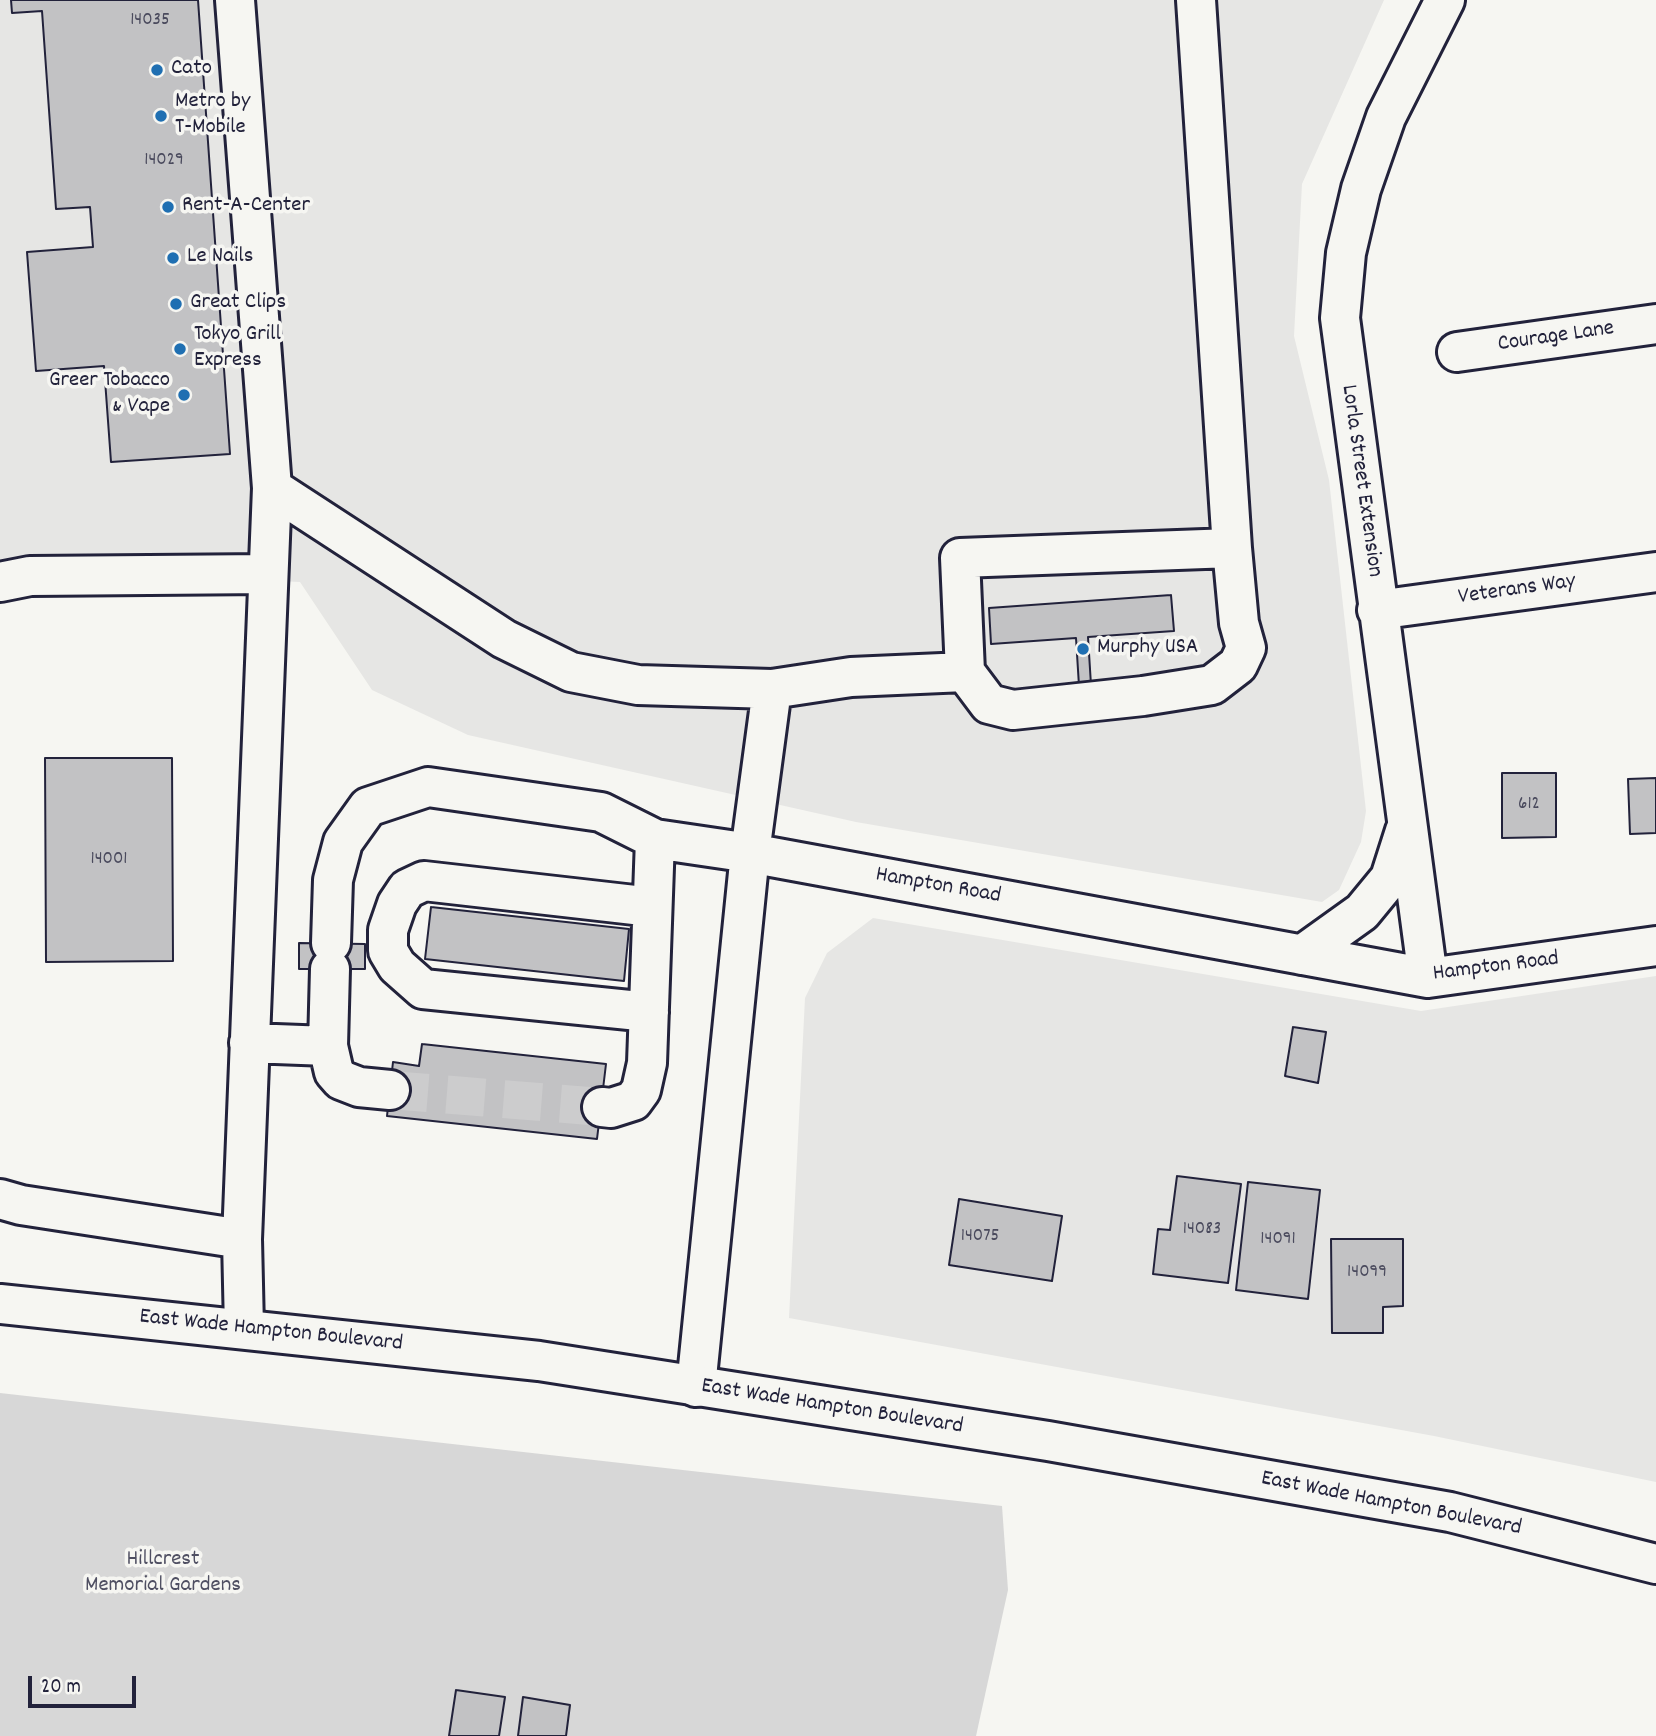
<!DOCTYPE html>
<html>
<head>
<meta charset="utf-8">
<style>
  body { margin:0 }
  #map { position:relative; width:1656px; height:1736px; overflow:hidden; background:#f6f6f2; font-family:Dekko,sans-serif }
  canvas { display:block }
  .scale { position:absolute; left:28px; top:1676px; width:108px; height:32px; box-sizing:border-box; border:4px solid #22223b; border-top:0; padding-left:9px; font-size:21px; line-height:24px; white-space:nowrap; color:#22223b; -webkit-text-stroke:5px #f6f6f2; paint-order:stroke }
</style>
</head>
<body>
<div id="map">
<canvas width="1656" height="1736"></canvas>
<div class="scale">20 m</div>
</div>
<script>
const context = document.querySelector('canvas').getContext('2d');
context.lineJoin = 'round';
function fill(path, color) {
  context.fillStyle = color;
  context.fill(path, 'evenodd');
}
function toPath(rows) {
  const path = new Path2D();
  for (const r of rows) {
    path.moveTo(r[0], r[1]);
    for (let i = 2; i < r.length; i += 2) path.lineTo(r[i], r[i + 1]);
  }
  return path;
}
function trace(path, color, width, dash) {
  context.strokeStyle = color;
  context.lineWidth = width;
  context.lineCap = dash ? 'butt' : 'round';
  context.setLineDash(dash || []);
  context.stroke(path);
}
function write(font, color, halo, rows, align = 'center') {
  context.font = font + ' Dekko,sans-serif';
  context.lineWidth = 7;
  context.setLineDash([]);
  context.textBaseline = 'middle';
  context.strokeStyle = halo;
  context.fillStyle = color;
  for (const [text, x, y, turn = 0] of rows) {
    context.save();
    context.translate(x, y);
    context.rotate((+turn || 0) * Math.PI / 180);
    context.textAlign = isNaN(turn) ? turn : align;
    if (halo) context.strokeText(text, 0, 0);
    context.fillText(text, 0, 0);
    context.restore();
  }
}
fill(toPath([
  [0,0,1384,0,1302,184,1294,336,1329,480,1366,811,1361,842,1339,890,1322,902,856,822,468,735,372,690,300,582,0,568],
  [873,918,1421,1011,1656,976,1656,1482,1434,1436,789,1318,805,998,827,953]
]), '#e6e6e4');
fill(toPath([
  [0,1393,1002,1506,1008,1590,976,1736,0,1736]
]), '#d7d7d7');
const building = toPath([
  [11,0,198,0,230,454,111,462,104,366,36,371,27,252,93,247,90,207,56,209,42,11,12,13,11,0],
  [1171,595,1174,631,1088,637,1091,685,1079,686,1076,638,991,644,989,608,1171,595],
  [45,758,172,758,173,961,46,962,45,758],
  [1502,773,1556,773,1556,837,1502,838,1502,773],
  [1656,778,1656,833,1630,834,1628,779,1656,778],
  [431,907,629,929,624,981,425,959,431,907],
  [299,943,365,944,365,969,299,969,299,943],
  [1293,1027,1326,1032,1318,1083,1285,1076,1293,1027],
  [422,1044,606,1064,597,1139,387,1116,393,1062,419,1066,422,1044],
  [1177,1176,1241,1184,1228,1283,1153,1274,1158,1229,1170,1230,1177,1176],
  [1248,1182,1320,1190,1308,1299,1236,1290,1248,1182],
  [959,1199,1062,1216,1052,1281,949,1265,959,1199],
  [1331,1239,1403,1239,1403,1306,1383,1307,1383,1333,1332,1333,1331,1239],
  [456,1690,505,1697,499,1736,449,1736,456,1690],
  [523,1697,570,1705,566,1736,518,1736,523,1697]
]);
fill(building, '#c2c2c4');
trace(building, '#22223b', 2);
trace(toPath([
  [390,1090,602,1107]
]), '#cccccd', 38, [38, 19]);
const minor = toPath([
  [235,0,272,488,242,1239,244,1329],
  [1196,0,1232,548,960,558,965,672,989,704,1013,710,1143,696,1212,685,1238,665,1246,648,1239,623,1232,548],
  [1457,352,1656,324],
  [272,488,504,639,571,672,638,685,772,689,851,677,965,672],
  [0,582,30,576,268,574],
  [1377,610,1656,572],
  [331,943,333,880,343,842,368,807,428,787,601,812,655,839,750,853,772,689],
  [1302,955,1362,912,1390,878,1405,831],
  [330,969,328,1046,334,1072,341,1080,359,1087,390,1090],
  [1428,978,1340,318,1346,253,1361,189,1386,117,1445,0],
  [649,1012,423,989,397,966,388,951,388,930,397,904,407,889,424,881,652,907],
  [249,1043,328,1046],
  [602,1107,611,1108,633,1101,641,1090,647,1063,655,839],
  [0,1199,21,1205,242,1239],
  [696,1387,750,853,1428,978,1656,946]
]);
const major = toPath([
  [0,1304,539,1361,1048,1441,1450,1512,1656,1564]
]);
trace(minor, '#22223b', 44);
trace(major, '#22223b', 44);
trace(minor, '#f6f6f2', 38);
trace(major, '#f6f6f2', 38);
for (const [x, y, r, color] of [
  [157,70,7,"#1f6fb2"],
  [161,116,7,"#1f6fb2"],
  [168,207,7,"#1f6fb2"],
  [173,258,7,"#1f6fb2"],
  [176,304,7,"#1f6fb2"],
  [180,349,7,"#1f6fb2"],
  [184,395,7,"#1f6fb2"],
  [1083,649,7,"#1f6fb2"]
]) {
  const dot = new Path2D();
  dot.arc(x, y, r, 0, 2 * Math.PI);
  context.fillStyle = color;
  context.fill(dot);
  trace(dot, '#f6f6f2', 2.5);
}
write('19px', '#4a4a5d', null, [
  ["14035",150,21],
  ["14029",164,161],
  ["612",1529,805],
  ["14001",109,860],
  ["14083",1202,1230],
  ["14075",980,1237],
  ["14091",1278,1240],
  ["14099",1367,1273]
]);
write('23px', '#22223b', '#f6f6f2', [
  ["Cato",171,70],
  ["Metro by",175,103],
  ["T-Mobile",175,129],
  ["Rent-A-Center",182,207],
  ["Le Nails",187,258],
  ["Great Clips",190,304],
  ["Tokyo Grill",194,336],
  ["Express",194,362],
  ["Greer Tobacco",170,382,"right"],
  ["& Vape",170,408,"right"],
  ["Murphy USA",1097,649]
], 'left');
write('23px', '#22223b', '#f6f6f2', [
  ["Courage Lane",1556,338,-8],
  ["Lorla Street Extension",1360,481,82],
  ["Veterans Way",1517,591,-8],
  ["Hampton Road",938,887,10],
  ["Hampton Road",1496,968,-7],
  ["East Wade Hampton Boulevard",271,1332,6],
  ["East Wade Hampton Boulevard",832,1408,9],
  ["East Wade Hampton Boulevard",1391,1505,11]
]);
write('23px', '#4f4f62', '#f6f6f2', [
  ["Hillcrest",163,1561],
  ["Memorial Gardens",163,1587]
]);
</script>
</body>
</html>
